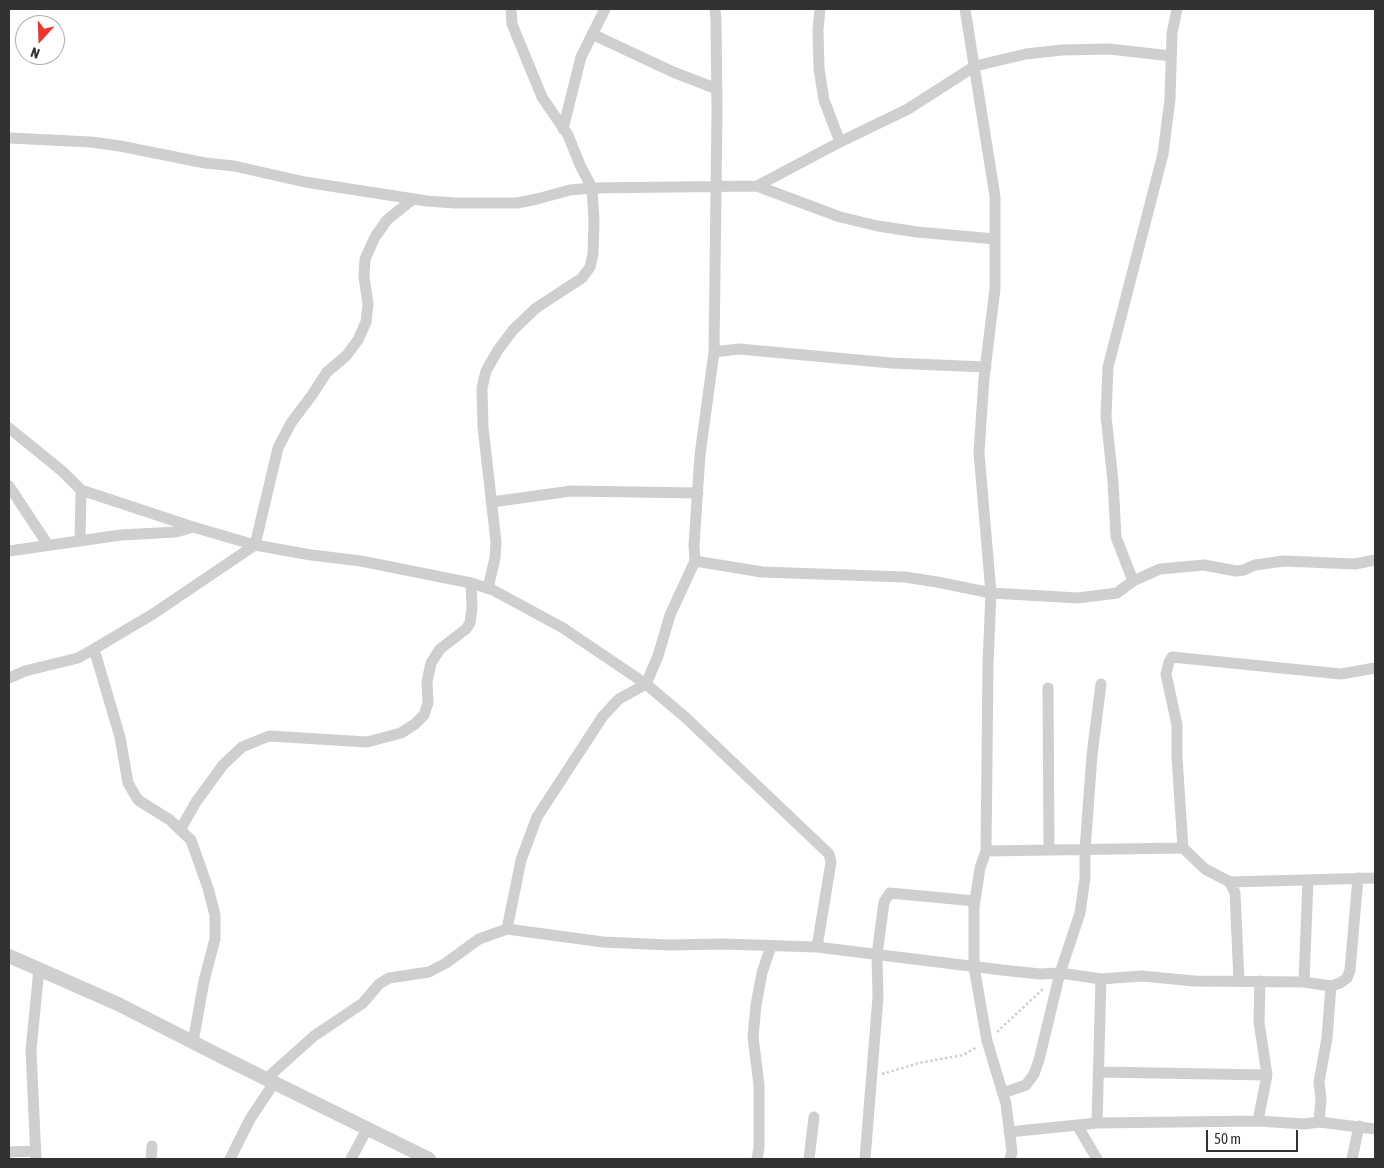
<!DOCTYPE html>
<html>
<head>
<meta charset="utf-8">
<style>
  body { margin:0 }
  #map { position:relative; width:1384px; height:1168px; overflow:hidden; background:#fff; font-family:"Asap Condensed",sans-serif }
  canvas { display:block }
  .frame { position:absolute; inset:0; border:10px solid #323232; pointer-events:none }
  .north { position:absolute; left:15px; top:15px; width:50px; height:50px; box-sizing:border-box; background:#fff; border:1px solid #adadad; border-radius:50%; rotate:200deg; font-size:14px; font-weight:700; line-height:20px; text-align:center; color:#323232 }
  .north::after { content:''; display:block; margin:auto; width:18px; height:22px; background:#f2312a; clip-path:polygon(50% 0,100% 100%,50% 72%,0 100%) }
  .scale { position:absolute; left:1206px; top:1130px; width:92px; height:22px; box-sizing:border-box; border:2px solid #323232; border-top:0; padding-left:6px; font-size:15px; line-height:18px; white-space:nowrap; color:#323232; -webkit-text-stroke:4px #fff; paint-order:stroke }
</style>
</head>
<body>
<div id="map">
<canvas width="1384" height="1168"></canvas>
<div class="frame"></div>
<div class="north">N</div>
<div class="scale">50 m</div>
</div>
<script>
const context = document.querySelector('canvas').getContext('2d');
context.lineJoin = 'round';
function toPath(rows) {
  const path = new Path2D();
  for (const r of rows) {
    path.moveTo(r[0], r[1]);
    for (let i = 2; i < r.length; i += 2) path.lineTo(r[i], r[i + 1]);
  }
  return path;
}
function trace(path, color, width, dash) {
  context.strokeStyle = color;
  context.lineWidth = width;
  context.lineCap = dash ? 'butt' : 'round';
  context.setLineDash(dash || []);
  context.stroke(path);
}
trace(toPath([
  [997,1032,1044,988],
  [882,1074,919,1063,963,1055,977,1047]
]), '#cfcfcf', 2.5, [2.5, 2.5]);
trace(toPath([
  [820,9,818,29,819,69,824,100,840,142],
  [965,9,995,196,995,289,984,378,979,453,991,593,988,664,986,851,980,868,974,907,974,967,987,1041,1006,1104,1012,1152,1010,1159],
  [592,34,673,72,717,89],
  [563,129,581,57,605,9],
  [9,138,91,142,120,146,205,163,234,166,305,182,427,201,455,203,517,203,537,199,570,190,592,188,757,186,840,142,908,109,975,66,1026,54,1062,50,1109,49,1171,56],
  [757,186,840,217,878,226,917,232,995,239],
  [714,352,739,349,891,363,986,367],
  [9,428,62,471,81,490,193,527,255,545,311,555,361,561,471,583,493,590,563,628,646,684,685,717,829,854,831,862,817,947],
  [9,486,48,545],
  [492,502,571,491,698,493],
  [80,540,81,490],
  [9,551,121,535,176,532,193,527],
  [695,561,762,572,905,577,937,582,991,593,1078,598,1117,593,1133,581,1160,569,1204,565,1236,571,1244,570,1255,565,1284,561,1355,564,1375,560],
  [1133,581,1116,537,1113,481,1106,416,1108,367,1163,154,1170,99,1172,33,1177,9],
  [488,588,495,558,496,542,483,427,482,388,486,371,498,350,513,330,536,308,582,278,590,267,593,254,594,221,592,188,580,165,568,135,542,97,512,24,511,9],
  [94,649,120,737,128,783,138,800,170,820,191,840,208,888,215,915,215,939,204,981,193,1042],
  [9,678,25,671,78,658,94,649,153,614,255,545,278,448,291,423,312,395,327,372,346,356,358,340,366,322,368,304,364,277,365,259,375,237,387,220,413,199],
  [1048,688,1049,850],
  [180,830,196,802,223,765,242,747,269,736,367,742,401,733,415,724,424,715,428,703,427,682,431,663,440,649,466,629,470,623,472,608,471,583],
  [986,851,1183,848],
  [1230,882,1375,878],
  [507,929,521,860,537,817,603,716,619,699,646,684,658,656,670,615,695,561,694,545,700,455,714,352,717,111,716,19,715,9],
  [1239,981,1235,893,1230,882,1205,869,1183,848,1177,757,1177,725,1166,674,1169,662,1172,657,1341,674,1375,668],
  [1304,982,1308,880],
  [1331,986,1340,983,1347,978,1350,970,1358,878],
  [1100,1072,1267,1075],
  [266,1079,314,1036,363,1003,379,984,389,978,429,972,446,963,479,939,507,929,603,942,669,945,724,944,817,947,1002,970,1040,974,1060,973,1101,979,1142,976,1194,981,1304,982,1331,986,1327,1038,1319,1082,1321,1099,1319,1122,1375,1129],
  [1003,1093,1026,1085,1034,1074,1039,1060,1060,973,1080,913,1085,878,1085,850,1092,755,1101,684],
  [1258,1121,1267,1075,1259,1022,1260,981],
  [1097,1123,1101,979],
  [1077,1125,1097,1159],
  [1009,1132,1097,1123,1258,1121,1304,1124,1319,1122],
  [9,1152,35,1151],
  [36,1159,31,1050,39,969],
  [151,1159,152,1146],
  [230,1159,250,1119,274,1083],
  [351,1159,367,1129],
  [757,1159,759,1148,759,1085,753,1037,756,1005,762,973,771,946],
  [809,1159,814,1117],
  [865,1159,878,997,877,955,884,902,890,893,975,901],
  [1352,1159,1359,1126]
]), '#cfcfcf', 11);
trace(toPath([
  [9,956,118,1004,228,1060,429,1159]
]), '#cfcfcf', 14);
</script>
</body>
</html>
